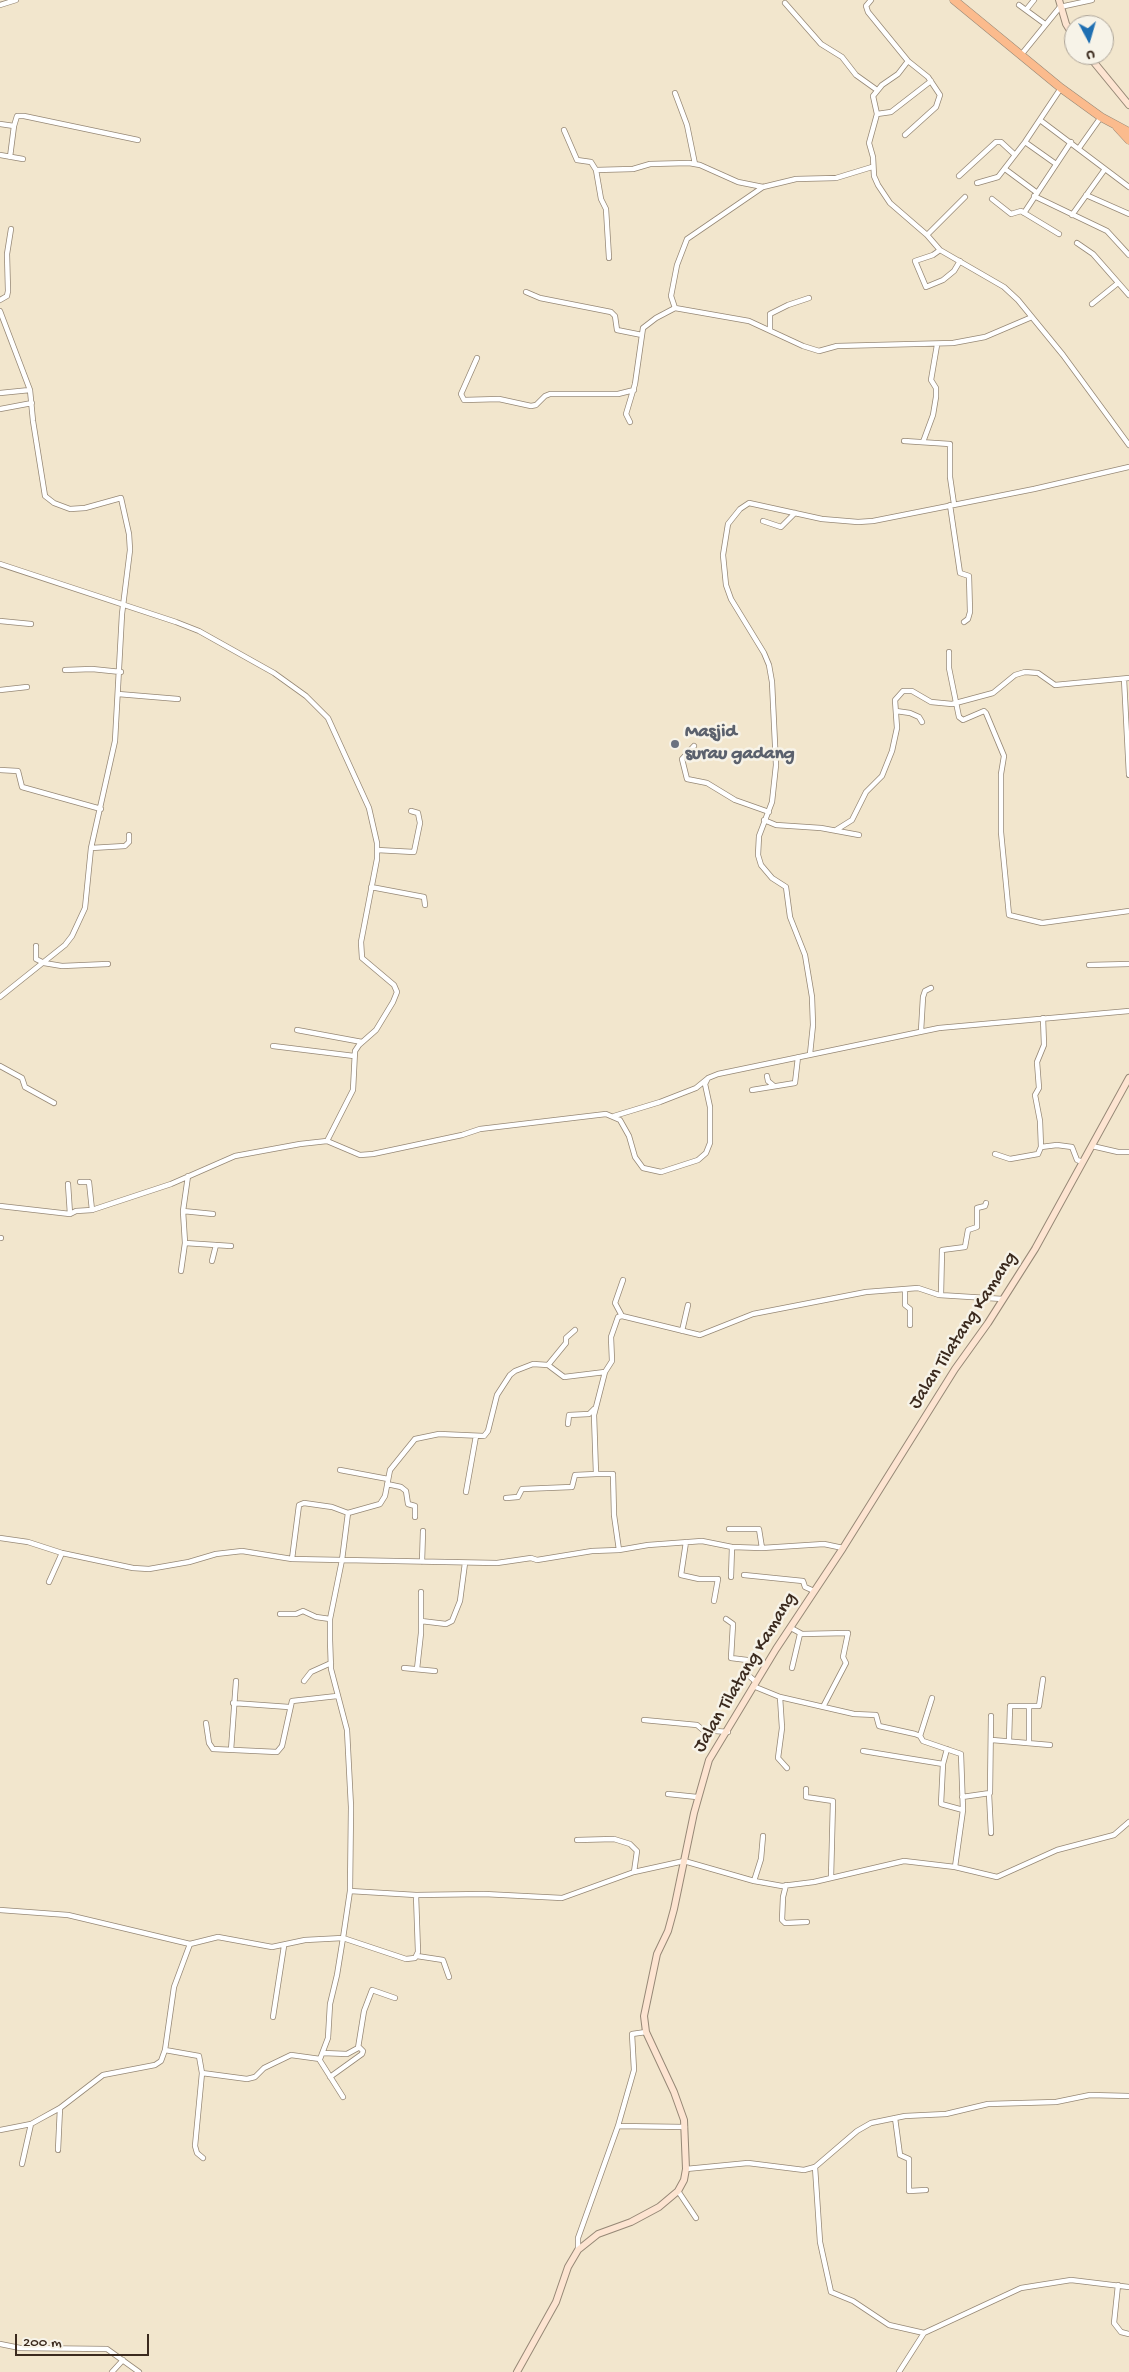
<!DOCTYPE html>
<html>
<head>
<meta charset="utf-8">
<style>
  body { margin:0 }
  #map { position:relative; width:1129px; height:2372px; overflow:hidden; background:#f2e6cd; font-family:"Gochi Hand",sans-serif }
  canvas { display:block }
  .north { position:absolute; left:1064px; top:15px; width:50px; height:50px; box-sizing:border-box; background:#f7f3e8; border:1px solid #aca397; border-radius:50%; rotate:174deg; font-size:14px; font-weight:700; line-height:20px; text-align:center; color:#3b2a1e }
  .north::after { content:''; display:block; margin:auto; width:18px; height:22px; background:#1f6fb2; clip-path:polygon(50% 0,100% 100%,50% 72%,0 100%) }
  .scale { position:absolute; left:15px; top:2334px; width:134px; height:22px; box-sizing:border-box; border:2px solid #3b2a1e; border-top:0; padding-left:6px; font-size:15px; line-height:18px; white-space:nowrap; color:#3b2a1e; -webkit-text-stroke:4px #f7f3e8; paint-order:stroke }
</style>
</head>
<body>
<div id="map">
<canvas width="1129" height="2372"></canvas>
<div class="north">U</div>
<div class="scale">200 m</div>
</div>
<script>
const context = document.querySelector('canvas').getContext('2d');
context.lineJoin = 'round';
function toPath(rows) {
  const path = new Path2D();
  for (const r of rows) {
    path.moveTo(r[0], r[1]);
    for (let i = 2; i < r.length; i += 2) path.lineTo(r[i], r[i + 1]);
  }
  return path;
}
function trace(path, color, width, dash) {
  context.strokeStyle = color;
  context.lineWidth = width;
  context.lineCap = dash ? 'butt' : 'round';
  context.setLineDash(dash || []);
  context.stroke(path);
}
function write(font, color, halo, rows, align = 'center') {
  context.font = font + ' "Gochi Hand",sans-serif';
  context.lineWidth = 5;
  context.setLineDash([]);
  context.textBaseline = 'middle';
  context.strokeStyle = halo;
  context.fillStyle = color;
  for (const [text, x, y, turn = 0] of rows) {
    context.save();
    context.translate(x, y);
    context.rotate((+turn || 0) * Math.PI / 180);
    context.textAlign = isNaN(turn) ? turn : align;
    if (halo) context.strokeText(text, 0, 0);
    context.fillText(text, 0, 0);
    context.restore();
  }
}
const street = toPath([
  [871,0,866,6,868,12,908,61,928,77,940,95,936,107,905,135],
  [785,3,821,44,842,57,856,75,877,90],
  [0,5,16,0],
  [1019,5,1045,24],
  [1026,10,1034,0],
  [1021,55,1060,7,1092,0],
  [908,61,898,74,882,85,873,96,877,114,869,143,873,157,874,176,878,185,890,203,927,235,940,250,1004,287,1018,300,1063,355,1129,445],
  [675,93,687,125,695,164],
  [877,114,891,112,931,81],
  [1040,120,1129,187],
  [0,124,14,126,17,116,24,116,138,140],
  [564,130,577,160,591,162,596,170,633,169,650,164,689,163,700,165,738,182,763,187,796,179,836,178,872,167],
  [1025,142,1056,164],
  [1079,148,1101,117],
  [0,155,23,159],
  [10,157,14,126],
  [1005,169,1036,192],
  [596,170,601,199,606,209,609,258],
  [959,176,996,142,1001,142,1015,155],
  [977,183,998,177,1025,142,1061,88],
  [1086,195,1129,214],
  [1034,196,1107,231,1129,255],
  [992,199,1011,214,1021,211,1059,234],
  [1024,213,1071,142],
  [1072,215,1105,169],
  [927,235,965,197],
  [1077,243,1093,254,1129,295],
  [940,250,933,255,915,261,926,287,943,280,954,271,960,261],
  [526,292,540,298,611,312,615,316,617,330,642,335],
  [0,300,7,296,8,291,7,254,11,229],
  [1092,304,1118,283],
  [675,308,671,296,677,265,687,239,763,187],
  [0,311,30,390,33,421,45,496,54,503,70,509,85,508,121,498,129,534,130,550,122,614,115,741,91,848,85,908,72,936,65,945,0,997],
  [770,330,770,314,788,305,809,298],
  [477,358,461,394,464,400,499,399,531,406,536,405,545,396,550,394,618,394,634,390],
  [0,393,30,390],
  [0,409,32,403],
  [630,422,626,414,635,384,643,328,656,318,675,308,749,321,803,346,819,351,837,346,953,343,985,337,1032,317],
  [904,441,950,444,950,477,954,504],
  [923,442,933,415,936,397,936,388,931,380,937,345],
  [950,505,960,573,969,576,970,612,968,619,964,622],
  [763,521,781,527,795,513],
  [0,564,176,622,199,631,274,673,306,696,328,718,369,808,377,843,377,859,361,942,362,958,394,985,397,992,393,1002,376,1030,359,1045,355,1051,353,1090,327,1141],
  [0,621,31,624],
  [949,652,949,668,959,717,963,720,984,711,986,713,1004,756,1001,774,1001,832,1009,915,1042,923,1129,911],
  [65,670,92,669,121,672],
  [1124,679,1129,775],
  [0,690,27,687],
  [118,694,178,699],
  [896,711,910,713,919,717,922,722],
  [694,746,682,759,687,779,707,783,735,800,769,812],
  [0,770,18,771,22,787,101,809],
  [764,820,776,825,821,828,859,835],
  [836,830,852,820,866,792,882,776,892,751,897,728,895,700,903,691,912,691,931,702,952,704,993,693,1015,675,1025,672,1038,673,1055,685,1129,678],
  [91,848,125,846,129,842,129,835],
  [377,850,414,852,420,823,418,813,411,811],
  [371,887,424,897,425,905],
  [36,946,36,959,44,963,62,966,108,964],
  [1089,965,1129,964],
  [297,1030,362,1042],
  [921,1031,923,997,925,991,931,988],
  [273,1046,354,1056],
  [810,1054,813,1025,812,997,805,955,790,917,786,887,772,878,761,865,758,855,759,836,772,802,776,765,772,682,769,665,764,653,731,599,726,585,723,555,728,524,740,509,749,503,822,519,858,522,873,521,1034,489,1129,467],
  [0,1066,22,1078,25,1087,54,1103],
  [767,1076,768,1081,774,1086],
  [752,1090,795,1083,798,1057],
  [614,1116,660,1102,696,1088,707,1079],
  [1092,1146,1118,1152,1129,1152],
  [1041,1147,1057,1145,1072,1147,1077,1160,1083,1162],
  [995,1154,1010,1159,1038,1154,1041,1147,1040,1121,1035,1095,1039,1088,1037,1062,1044,1045,1043,1018],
  [80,1182,89,1182,92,1210],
  [68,1184,70,1214],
  [0,1206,70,1214,76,1211,92,1210,171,1184,235,1156,300,1144,327,1141,360,1155,373,1154,462,1135,480,1129,606,1114,620,1120,629,1136,635,1157,643,1168,661,1172,698,1160,706,1153,710,1143,710,1107,705,1084,708,1078,718,1074,939,1028,1129,1011],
  [183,1211,213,1214],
  [0,1238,1,1238],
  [185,1243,231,1246],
  [212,1261,216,1245],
  [181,1271,185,1243,183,1211,188,1176],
  [905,1289,905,1305,910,1309,910,1325],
  [941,1295,942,1250,965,1247,968,1230,977,1227,977,1208,985,1206,986,1203],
  [622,1316,615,1303,623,1280],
  [682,1331,688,1305],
  [548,1365,566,1343,566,1338,575,1330],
  [568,1424,569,1415,589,1414,594,1409],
  [340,1470,388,1479],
  [387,1484,401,1487,406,1491,408,1504,415,1506,415,1517],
  [466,1492,476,1436],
  [506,1498,518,1497,522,1489,572,1487,575,1475,596,1474],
  [729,1529,759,1529,762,1548],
  [0,1538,28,1542,62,1553,133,1568,149,1569,189,1562,216,1554,242,1551,292,1559,497,1563,531,1558,537,1560,592,1551,619,1550,648,1545,702,1541,732,1547,762,1548,824,1544,843,1548],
  [686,1542,681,1575,699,1579,718,1579,714,1601],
  [619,1550,614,1515,613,1474,596,1474,594,1415,605,1372,612,1361,611,1337,618,1317,622,1316,700,1335,753,1314,866,1292,918,1288,939,1295,1003,1299],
  [292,1559,299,1505,304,1503,332,1507,348,1513],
  [422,1562,423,1531],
  [744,1575,803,1581,805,1587,814,1591],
  [731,1577,732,1547],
  [49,1582,62,1553],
  [280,1614,296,1614,303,1611,316,1617,330,1619],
  [726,1619,733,1624,731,1658,747,1660,748,1675,756,1682],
  [421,1621,446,1624,452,1621,460,1601,465,1563],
  [791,1628,802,1634,848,1633,843,1657,846,1663,824,1705],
  [404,1668,435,1671],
  [792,1668,800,1634],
  [417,1669,421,1633,421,1592],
  [304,1681,311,1672,331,1663],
  [753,1686,780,1697,854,1714,876,1715,879,1726,915,1734,920,1736,923,1741,961,1754,963,1810,955,1867],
  [780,1697,782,1728,778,1758,787,1768],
  [233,1703,289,1707],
  [644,1720,697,1725,703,1730,728,1732],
  [206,1723,209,1743,213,1749,277,1752,282,1746,292,1701,337,1696],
  [920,1736,932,1698],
  [992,1740,1050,1745],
  [1009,1741,1010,1706,1039,1706,1043,1679],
  [1029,1743,1029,1706],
  [947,1749,943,1764,941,1804,963,1810],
  [231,1750,236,1681],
  [863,1751,943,1764],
  [806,1789,806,1797,833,1801,831,1878],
  [668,1794,697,1797],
  [989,1794,991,1833],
  [962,1797,990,1793,991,1716],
  [577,1840,614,1839,630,1844,637,1851,634,1872],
  [754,1881,761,1859,763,1836],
  [786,1885,783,1897,782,1920,785,1923,807,1922],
  [350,1891,416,1895,484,1894,562,1898,634,1872,684,1861,754,1881,782,1886,814,1882,904,1861,955,1867,997,1877,1057,1850,1114,1835,1129,1822],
  [0,1910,68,1915,190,1944],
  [417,1956,443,1960,449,1977],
  [273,2017,284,1946],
  [165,2050,199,2056,202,2073,247,2079,255,2077,264,2068,291,2055,320,2059,328,2038,330,2004,337,1975,343,1938,406,1959,415,1958,418,1952,416,1895],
  [323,2053,347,2054,358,2048,364,2011,372,1990,395,1998],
  [319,2059,343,2097],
  [202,2073,195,2146,197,2153,203,2158],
  [330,2077,362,2054,363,2051,359,2047],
  [895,2118,900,2155,909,2159,909,2191,926,2190],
  [618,2126,685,2127],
  [0,2130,31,2124,40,2119,60,2108,103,2075,155,2065,161,2061,165,2050,174,1987,190,1944,218,1937,272,1947,305,1940,343,1938,350,1891,351,1807,347,1730,331,1669,330,1640,330,1619,342,1560,348,1513,380,1504,385,1496,390,1470,415,1439,439,1434,484,1436,488,1431,497,1395,510,1375,515,1371,533,1364,548,1365,564,1377,605,1372],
  [58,2150,60,2108],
  [22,2164,31,2124],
  [815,2167,820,2242,831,2292,853,2301,889,2325,924,2333],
  [686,2169,748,2163,804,2170,815,2167,857,2131,871,2123,905,2116,946,2114,988,2104,1056,2102,1090,2095,1129,2096],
  [678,2191,696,2218],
  [578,2250,578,2238,618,2126,634,2070,632,2034,646,2032],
  [1118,2285,1114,2323,1121,2332,1129,2334],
  [0,2344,20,2348,107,2349,139,2372],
  [112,2372,123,2360],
  [899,2372,924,2333,1021,2288,1071,2280,1129,2287]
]);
const secondary = toPath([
  [1059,0,1066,24,1074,37],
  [1088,55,1129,105],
  [517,2372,556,2302,568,2267,578,2250,598,2234,631,2222,659,2207,678,2191,684,2180,686,2169,684,2120,674,2092,646,2032,644,2016,657,1954,668,1931,674,1909,694,1813,709,1760,776,1649,843,1548,955,1369,988,1323,1035,1249,1129,1078]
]);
const highway = toPath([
  [954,0,1061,88,1101,117,1129,132],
  [1117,127,1129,140]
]);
trace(street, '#968876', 6);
trace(secondary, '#968876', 8);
trace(highway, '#968876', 9);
trace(street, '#fff', 4.5);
trace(secondary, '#fde4d1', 6);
trace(highway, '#fbbb8d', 8);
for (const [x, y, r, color] of [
  [675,744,5,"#6b7280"]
]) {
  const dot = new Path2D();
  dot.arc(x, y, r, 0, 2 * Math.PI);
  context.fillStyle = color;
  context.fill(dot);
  trace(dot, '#f7f3e8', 2);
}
write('bold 19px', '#5b616d', '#f7f3e8', [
  ["Masjid",685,733],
  ["surau gadang",685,755]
], 'left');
write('19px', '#3b2a1e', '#f7f3e8', [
  ["Jalan Tilatang Kamang",964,1331,-57],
  ["Jalan Tilatang Kamang",746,1673,-59]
]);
</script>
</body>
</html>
